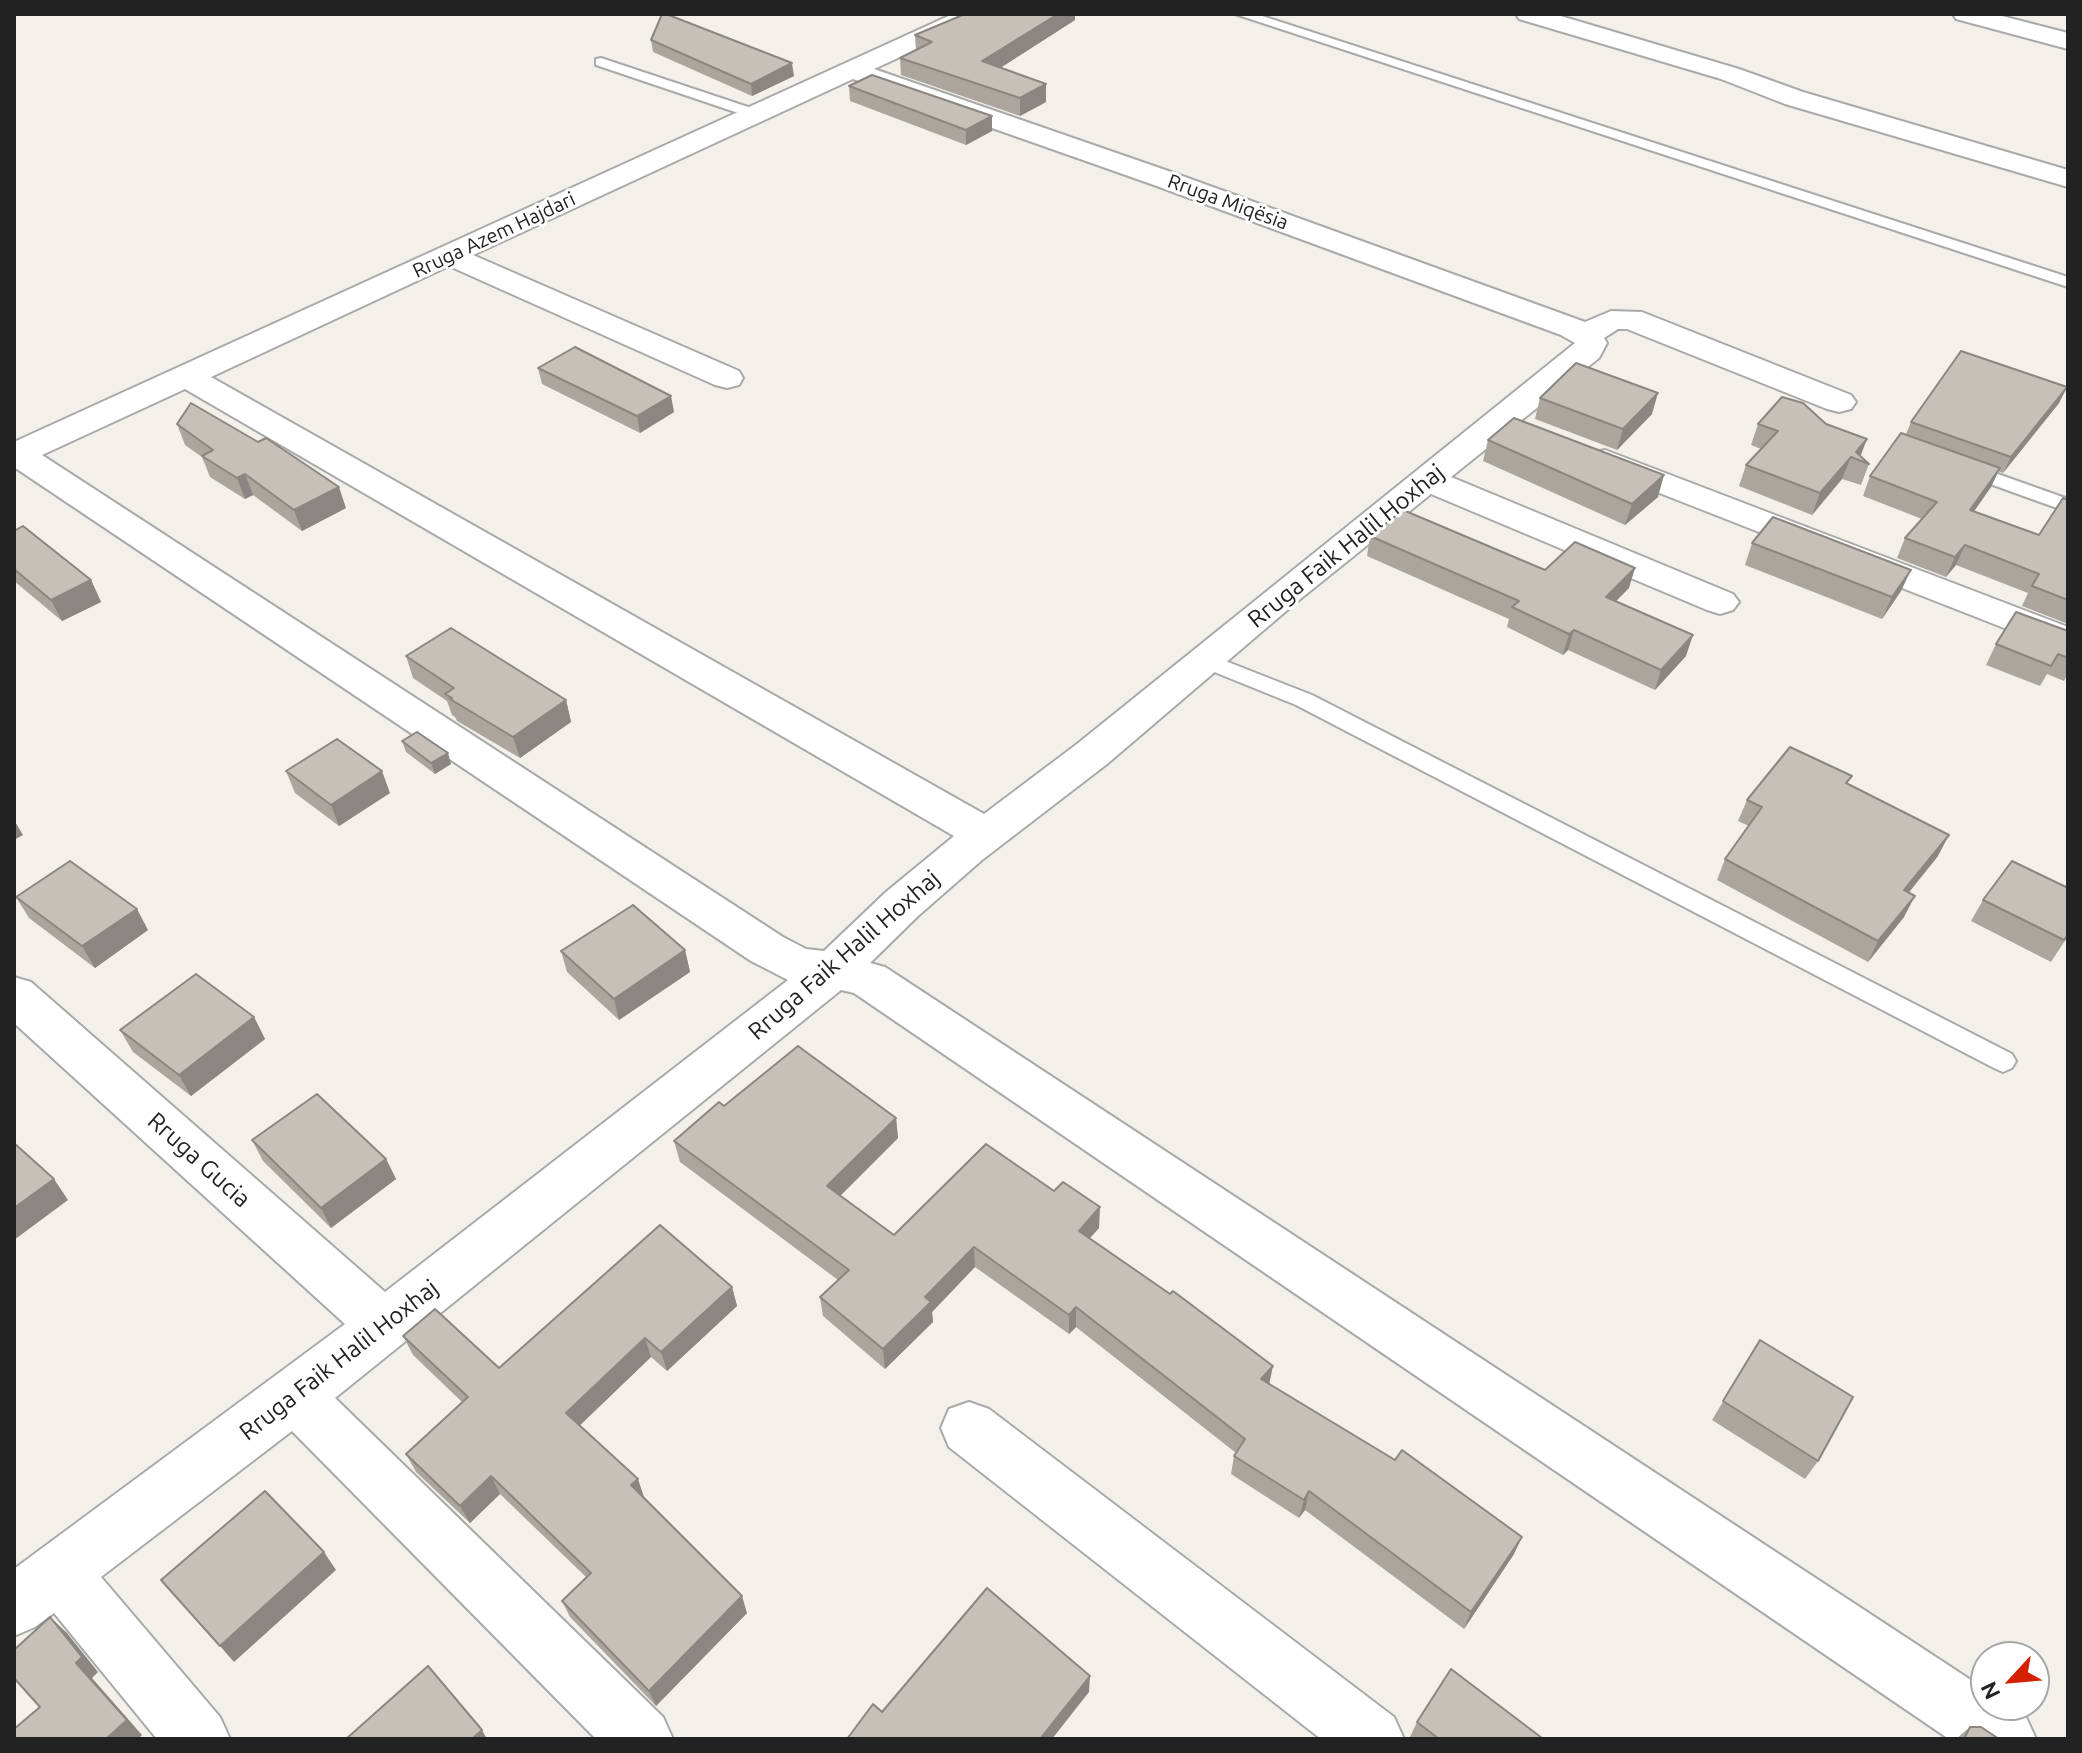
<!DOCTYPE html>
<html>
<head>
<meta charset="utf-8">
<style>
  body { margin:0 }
  #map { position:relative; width:2082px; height:1753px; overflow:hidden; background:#f2f0e9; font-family:Ubuntu,sans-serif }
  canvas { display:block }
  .frame { position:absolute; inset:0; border:16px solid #222; pointer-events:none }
  .north { position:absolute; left:1970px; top:1641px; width:80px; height:80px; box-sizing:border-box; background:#fff; border:2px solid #a7a7a7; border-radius:50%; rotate:244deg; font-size:22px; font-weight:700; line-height:32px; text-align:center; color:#222 }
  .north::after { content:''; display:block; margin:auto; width:28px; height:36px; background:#d41f00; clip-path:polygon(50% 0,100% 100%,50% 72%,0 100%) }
</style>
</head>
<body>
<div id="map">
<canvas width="2082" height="1753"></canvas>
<div class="frame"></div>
<div class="north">N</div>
</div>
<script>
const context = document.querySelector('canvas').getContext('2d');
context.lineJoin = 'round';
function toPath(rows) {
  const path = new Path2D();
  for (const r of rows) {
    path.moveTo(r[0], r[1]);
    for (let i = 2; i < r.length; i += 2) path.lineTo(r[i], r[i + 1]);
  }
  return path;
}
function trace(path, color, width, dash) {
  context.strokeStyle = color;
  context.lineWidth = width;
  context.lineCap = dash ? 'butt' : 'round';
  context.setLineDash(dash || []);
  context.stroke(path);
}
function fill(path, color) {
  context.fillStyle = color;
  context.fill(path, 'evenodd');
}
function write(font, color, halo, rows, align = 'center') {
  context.font = font + ' Ubuntu,sans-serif';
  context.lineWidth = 6;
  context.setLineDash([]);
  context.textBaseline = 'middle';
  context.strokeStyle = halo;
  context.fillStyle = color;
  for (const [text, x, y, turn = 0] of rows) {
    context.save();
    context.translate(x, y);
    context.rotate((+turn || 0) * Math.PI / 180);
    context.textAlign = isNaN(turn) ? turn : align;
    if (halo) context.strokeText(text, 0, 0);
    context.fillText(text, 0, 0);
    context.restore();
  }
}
const service = toPath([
  [1235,14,1256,14,2068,277,2068,287,1235,14],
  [601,58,760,111,762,114,760,117,750,117,596,65,596,59,601,58],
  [1964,462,2068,499,2068,512,1957,472,1955,468,1957,464,1964,462],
  [1205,653,1312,695,2012,1054,2016,1061,2012,1068,2003,1072,1994,1068,1296,705,1197,665,1194,660,1197,655,1205,653]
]);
const minor = toPath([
  [953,14,985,14,982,19,874,69,1174,173,1585,322,1611,311,1642,312,1851,395,1856,402,1851,409,1839,412,1827,409,1627,329,1618,329,1604,338,1607,343,1599,358,1451,477,1733,594,1739,602,1733,610,1720,614,1707,610,1431,494,1299,600,1107,764,982,860,918,916,870,963,885,967,1986,1690,1986,1705,2009,1705,2026,1717,2036,1739,1949,1739,854,993,841,990,335,1398,663,1717,673,1739,596,1739,292,1431,101,1577,220,1717,230,1739,157,1739,54,1613,35,1627,14,1636,14,1569,345,1324,14,1023,14,977,31,982,385,1292,788,980,751,961,14,467,14,442,953,14],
  [853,79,1154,185,1561,335,1575,343,1077,744,984,814,211,377,449,266,715,385,727,388,739,385,743,378,739,371,473,255,853,79],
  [185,389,954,836,886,892,824,951,806,949,783,937,42,455,185,389],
  [1516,14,1554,14,1739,69,1803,92,2068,170,2068,187,1785,104,1721,79,1519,19,1516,14],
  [1953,14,1994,14,2068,33,2068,49,1956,19,1953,14],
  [1605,450,2068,627,2068,653,1593,467,1588,460,1593,453,1605,450],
  [969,1402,989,1409,1394,1717,1404,1739,1321,1739,949,1447,941,1428,949,1409,969,1402]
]);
trace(service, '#a9a9a9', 4);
trace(minor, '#a9a9a9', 4);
fill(service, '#fff');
fill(minor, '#fff');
fill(toPath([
  [1075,20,1000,68,1046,84,1046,102,1020,116,901,75,900,58,916,50,915,35],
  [651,40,794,76,752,96,653,52],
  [849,86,992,131,966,145,850,101],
  [538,368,674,412,640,433,542,384],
  [2067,387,2059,403,2003,473,1998,471,1991,487,1974,511,2039,535,2068,500,2068,624,2022,606,2028,593,1956,565,1946,577,1897,558,1905,538,1922,519,1863,496,1870,476,1906,434,1911,422],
  [1540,398,1652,414,1617,450,1535,419],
  [177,424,346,508,302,531,253,495,245,499,210,477,202,457,185,445],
  [1758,424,1860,456,1869,464,1861,485,1842,479,1812,515,1739,486,1746,465,1761,449,1751,445],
  [1488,440,1658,497,1625,525,1483,461],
  [14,531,91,580,101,602,62,621,14,581],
  [1370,536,1545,570,1629,588,1616,601,1686,656,1655,690,1568,650,1563,655,1507,627,1509,619,1367,556],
  [1752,543,1901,591,1882,619,1745,565],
  [2068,631,2068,674,2064,681,2047,674,2040,686,1986,665,1996,644],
  [406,656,566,700,571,722,520,758,457,721,455,717,452,715,447,701,413,678],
  [402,741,451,764,435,774,406,752],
  [286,771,390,793,339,826,295,793],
  [1848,784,1938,856,1909,892,1904,917,1868,962,1717,880,1725,859,1749,826,1738,821,1747,800],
  [2068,888,2068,936,2051,962,1971,921,1983,900],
  [16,897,148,930,95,968,29,918],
  [685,950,690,972,619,1020,567,972,561,951],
  [254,1017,265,1039,191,1096,133,1052,120,1030],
  [724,1106,896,1118,898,1138,840,1196,894,1235,1099,1228,1089,1239,1269,1384,1514,1554,1464,1629,1305,1510,1299,1518,1231,1474,1234,1456,1236,1453,1076,1327,1069,1334,975,1267,932,1312,933,1322,885,1369,823,1316,820,1297,838,1280,680,1162,674,1141],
  [252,1140,386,1159,396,1179,331,1228,263,1161],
  [732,1287,737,1306,667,1371,651,1357,580,1425,747,1613,656,1706,570,1617,562,1601,586,1577,500,1494,470,1523,416,1472,406,1454,462,1402,413,1355,403,1336,499,1368],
  [1760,1340,1818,1461,1805,1479,1712,1420],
  [1417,1722,1541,1739,1412,1739,1410,1737],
  [1970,1727,1999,1739,1956,1739]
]), '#aba59e');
fill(toPath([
  [1058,14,1075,14,1075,20,983,79,982,61],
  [792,63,794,76,752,96,751,84],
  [1046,84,1046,102,1020,116,1020,98],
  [992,116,992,131,966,145,966,130],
  [2067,387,2059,403,2003,473,2011,457],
  [1658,393,1652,414,1617,450,1623,429],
  [671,396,674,412,640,433,637,416],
  [1867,439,1859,460,1856,452],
  [1851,457,1842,479,1812,515,1820,493],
  [2000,468,1991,487,1961,530,1970,510],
  [245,474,253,495,245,499,237,478],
  [1664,475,1658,497,1625,525,1632,504],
  [339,487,346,508,302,531,294,510],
  [1965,545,1956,565,1946,577,1955,557],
  [1635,568,1629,588,1600,617,1606,597],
  [1911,570,1901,591,1882,619,1892,597],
  [91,580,101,602,62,621,51,600],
  [1574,630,1568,650,1563,655,1569,634],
  [1693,635,1686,656,1655,690,1661,670],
  [566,700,571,722,520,758,513,737],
  [448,753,451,764,435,774,431,763],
  [382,771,390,793,339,826,331,805],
  [14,820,23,835,14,840],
  [1949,835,1938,856,1894,911,1904,890],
  [1915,896,1904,917,1868,962,1878,941],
  [137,909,148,930,95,968,82,946],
  [685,950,690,972,619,1020,614,999],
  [254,1017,265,1039,191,1096,179,1075],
  [896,1118,898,1138,830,1206,827,1186],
  [386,1159,396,1179,331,1228,321,1208],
  [54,1179,68,1200,14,1240,14,1208],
  [1100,1207,1099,1228,1078,1251,1079,1231],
  [974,1247,975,1267,932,1312,933,1322,885,1369,883,1349,925,1297],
  [732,1287,737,1306,667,1371,661,1352],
  [1076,1307,1076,1327,1069,1334,1069,1315],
  [645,1338,651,1357,574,1431,566,1413],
  [1273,1366,1269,1385,1261,1379],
  [491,1476,500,1494,470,1523,460,1506],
  [638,1479,644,1497,638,1503,631,1485],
  [1309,1491,1305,1510,1299,1518,1304,1500],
  [1522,1537,1514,1554,1464,1629,1471,1612],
  [324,1552,336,1570,234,1662,220,1646],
  [742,1596,747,1613,656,1706,649,1691],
  [50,1617,67,1633,98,1672,92,1678,142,1735,138,1739,106,1739,76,1663],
  [1090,1676,1089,1692,1052,1739,1040,1739],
  [482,1730,487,1739,472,1739]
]), '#8b8681');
const building = toPath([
  [662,14,666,14,792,63,751,84,651,40,662,14],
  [965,14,1058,14,982,61,1046,84,1020,98,900,58,932,42,915,35,965,14],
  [872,75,992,116,966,130,849,86,872,75],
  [575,347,671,396,637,416,538,368,575,347],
  [1961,351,2067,387,2011,457,1911,422,1961,351],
  [1576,363,1658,393,1623,429,1540,398,1576,363],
  [1782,397,1803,403,1826,424,1867,439,1856,452,1869,464,1851,457,1820,493,1746,465,1778,431,1758,424,1782,397],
  [191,403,258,442,266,438,339,487,294,510,245,474,237,478,202,456,213,450,177,424,191,403],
  [1514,418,1664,475,1632,504,1488,440,1514,418],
  [1901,433,2000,468,1970,510,2039,535,2063,498,2068,500,2068,600,2032,586,2039,574,1965,545,1955,557,1905,538,1937,502,1870,476,1901,433],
  [1403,510,1545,570,1575,542,1635,568,1606,597,1693,635,1661,670,1574,630,1569,634,1512,607,1519,601,1370,536,1403,510],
  [1773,517,1911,570,1892,597,1752,543,1773,517],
  [23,526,91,580,51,600,14,569,14,531,23,526],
  [2016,612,2068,631,2068,658,2058,654,2051,666,1996,644,2016,612],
  [451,628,566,700,513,737,450,699,452,698,445,694,454,688,406,656,451,628],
  [417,732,448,753,431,763,402,741,417,732],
  [337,739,382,771,331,805,286,771,337,739],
  [1790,747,1852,776,1846,783,1949,835,1904,890,1915,896,1878,941,1725,859,1762,807,1747,800,1790,747],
  [70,861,137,909,82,946,16,897,70,861],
  [2012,861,2068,888,2068,935,2064,940,1983,900,2012,861],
  [633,905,685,950,614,999,561,951,633,905],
  [196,974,254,1017,179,1075,120,1030,196,974],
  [798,1046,896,1118,827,1186,894,1235,986,1144,1054,1191,1063,1182,1100,1207,1079,1231,1170,1294,1173,1291,1273,1366,1261,1379,1395,1460,1402,1450,1522,1537,1471,1612,1309,1491,1304,1500,1234,1456,1245,1439,1076,1307,1069,1315,974,1247,925,1297,931,1302,883,1349,820,1297,849,1270,674,1141,719,1102,724,1106,798,1046],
  [317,1094,386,1159,321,1208,252,1140,317,1094],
  [14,1143,54,1179,14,1208,14,1143],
  [660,1225,732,1287,661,1352,645,1338,566,1413,638,1479,631,1485,742,1596,649,1691,562,1601,591,1573,491,1476,460,1506,406,1454,468,1397,403,1336,435,1309,499,1368,660,1225],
  [1760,1340,1853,1397,1818,1461,1723,1401,1760,1340],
  [265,1491,324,1552,220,1646,161,1580,265,1491],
  [987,1588,1090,1676,1040,1739,847,1739,873,1704,882,1712,987,1588],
  [50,1617,82,1657,76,1663,127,1720,106,1739,14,1739,14,1729,40,1707,14,1678,14,1650,50,1617],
  [428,1666,482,1730,472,1739,346,1739,428,1666],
  [1451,1669,1542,1738,1541,1739,1439,1739,1417,1722,1451,1669],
  [1970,1727,1981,1727,1999,1739,1964,1739,1970,1727]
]);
fill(building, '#c7c0b8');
trace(building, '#8b8681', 2);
write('20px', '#222', '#fff', [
  ["Rruga Miqësia",1228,202,20],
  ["Rruga Azem Hajdari",494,235,-25]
]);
write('24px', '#222', '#fff', [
  ["Rruga Faik Halil Hoxhaj",1346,546,-39],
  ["Rruga Faik Halil Hoxhaj",844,955,-41],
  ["Rruga Gucia",199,1160,42],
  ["Rruga Faik Halil Hoxhaj",339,1360,-38]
]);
</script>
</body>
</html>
